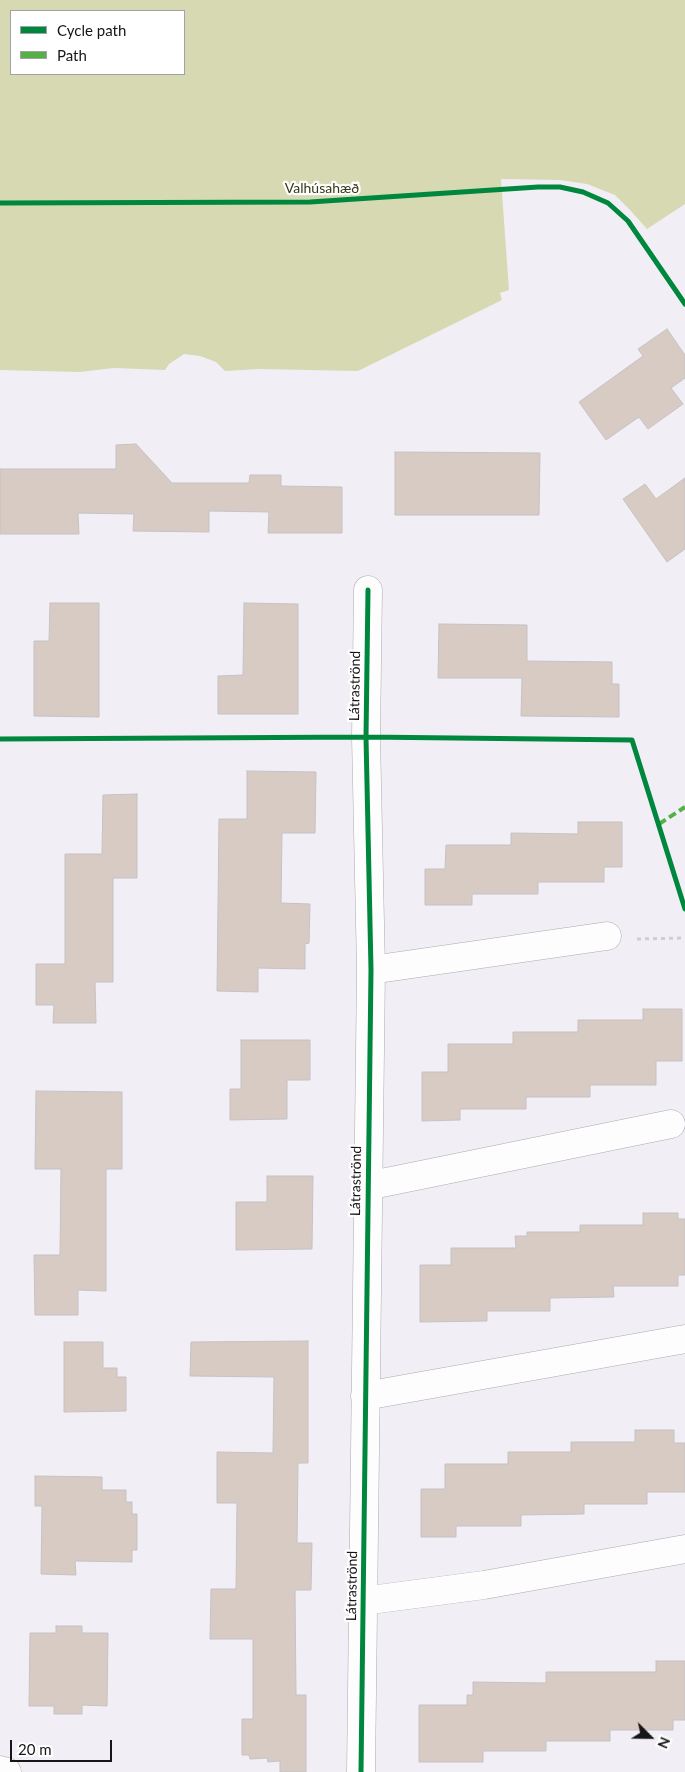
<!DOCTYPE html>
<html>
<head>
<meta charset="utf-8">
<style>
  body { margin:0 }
  #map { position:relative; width:685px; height:1772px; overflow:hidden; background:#f1eff5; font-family:Lato,sans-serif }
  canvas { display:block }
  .legend { position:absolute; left:10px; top:10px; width:175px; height:65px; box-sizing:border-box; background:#fff; border:1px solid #a2a1a3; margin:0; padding:6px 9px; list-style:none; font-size:15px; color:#161518 }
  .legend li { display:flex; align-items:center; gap:10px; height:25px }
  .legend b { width:25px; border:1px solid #a2a1a3 }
  .north { position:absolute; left:625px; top:1712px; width:50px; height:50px; -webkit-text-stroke:4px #fff; paint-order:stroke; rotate:113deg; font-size:14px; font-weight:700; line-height:20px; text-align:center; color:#161518 }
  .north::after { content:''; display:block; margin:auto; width:18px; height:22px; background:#161518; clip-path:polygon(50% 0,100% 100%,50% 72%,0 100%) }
  .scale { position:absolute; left:10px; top:1740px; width:102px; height:22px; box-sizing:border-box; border:2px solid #161518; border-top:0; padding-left:6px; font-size:15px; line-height:18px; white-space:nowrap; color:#161518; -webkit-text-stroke:4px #fff; paint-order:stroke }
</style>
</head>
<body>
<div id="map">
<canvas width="685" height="1772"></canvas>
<ul class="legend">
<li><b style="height:6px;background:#00873e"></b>Cycle path</li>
<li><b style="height:6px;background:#55b145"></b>Path</li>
</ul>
<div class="north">N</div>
<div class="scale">20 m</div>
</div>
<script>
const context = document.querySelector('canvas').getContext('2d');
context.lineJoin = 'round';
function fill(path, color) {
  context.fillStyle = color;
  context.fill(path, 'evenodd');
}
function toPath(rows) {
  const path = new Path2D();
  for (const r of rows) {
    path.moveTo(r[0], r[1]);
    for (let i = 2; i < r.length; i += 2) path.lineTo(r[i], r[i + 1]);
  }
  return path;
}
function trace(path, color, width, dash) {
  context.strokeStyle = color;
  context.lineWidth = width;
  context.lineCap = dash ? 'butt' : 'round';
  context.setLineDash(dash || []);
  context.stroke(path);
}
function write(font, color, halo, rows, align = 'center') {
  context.font = font + ' Lato,sans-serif';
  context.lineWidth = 4.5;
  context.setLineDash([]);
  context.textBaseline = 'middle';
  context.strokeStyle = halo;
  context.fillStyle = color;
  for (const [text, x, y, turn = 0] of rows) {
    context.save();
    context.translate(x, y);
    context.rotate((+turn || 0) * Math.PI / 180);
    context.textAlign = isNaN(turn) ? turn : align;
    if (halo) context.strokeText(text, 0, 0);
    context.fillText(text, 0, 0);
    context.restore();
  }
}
fill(toPath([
  [0,0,685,0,685,204,647,229,631,211,615,195,587,184,560,180,501,179,509,290,500,293,502,300,358,371,259,369,225,371,216,362,200,356,184,354,169,364,165,370,114,368,79,372,0,370],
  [184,11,184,74,11,74,11,11]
]), '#d7d9b2');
const building = toPath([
  [667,329,685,355,685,378,671,388,683,404,648,429,639,417,606,440,579,402,643,356,638,349,667,329],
  [136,444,172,483,249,483,250,475,281,475,281,486,342,487,342,533,268,533,269,512,209,511,209,532,133,531,134,514,78,513,79,534,0,534,0,469,116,469,116,445,136,444],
  [395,452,540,453,539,515,395,515,395,452],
  [685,478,685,549,667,562,623,499,645,484,656,499,685,478],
  [50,603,99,603,99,717,34,716,34,641,49,641,50,603],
  [244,603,298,604,298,714,218,714,218,676,243,675,244,603],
  [439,624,527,625,527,661,612,662,612,684,619,684,619,717,521,716,522,678,438,678,439,624],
  [247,771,316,772,315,833,282,833,281,903,310,904,309,943,305,944,305,969,258,968,258,992,217,991,219,819,247,819,247,771],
  [137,794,137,878,113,878,113,982,95,982,96,1023,53,1023,54,1005,36,1005,36,964,65,964,65,854,102,854,103,795,137,794],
  [578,822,622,822,622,867,604,867,604,882,538,882,538,894,472,894,472,905,425,905,425,869,445,869,446,845,511,845,511,833,578,834,578,822],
  [643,1009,682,1009,682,1061,656,1061,656,1085,590,1085,590,1097,526,1097,526,1109,460,1109,460,1120,422,1121,422,1072,448,1072,448,1044,513,1044,513,1032,578,1032,578,1020,643,1020,643,1009],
  [241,1040,310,1040,310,1080,287,1080,287,1119,230,1120,230,1089,241,1089,241,1040],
  [36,1091,122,1092,122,1169,106,1169,106,1291,78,1290,78,1315,35,1315,34,1255,60,1255,61,1169,35,1169,36,1091],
  [267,1176,313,1176,312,1249,236,1250,236,1202,267,1202,267,1176],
  [643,1213,678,1213,678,1219,685,1219,685,1275,678,1275,678,1286,613,1286,614,1297,550,1298,550,1311,487,1311,487,1321,420,1322,420,1265,451,1265,451,1248,516,1248,515,1236,527,1236,527,1232,580,1232,580,1225,643,1225,643,1213],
  [308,1341,308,1463,298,1463,297,1543,312,1543,311,1590,295,1590,296,1695,306,1695,306,1772,280,1772,280,1761,268,1762,267,1758,250,1759,249,1755,242,1755,242,1719,253,1719,253,1639,210,1639,211,1589,236,1589,237,1503,217,1503,217,1452,273,1453,274,1377,190,1376,191,1342,308,1341],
  [64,1342,103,1342,103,1368,117,1368,117,1377,126,1377,126,1411,64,1412,64,1342],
  [635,1430,674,1430,674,1443,685,1443,685,1492,647,1492,647,1504,584,1504,584,1514,521,1515,521,1526,456,1526,456,1537,421,1537,421,1489,445,1489,445,1464,508,1464,508,1452,571,1452,571,1442,635,1442,635,1430],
  [35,1476,102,1477,102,1490,126,1490,126,1502,132,1502,132,1514,137,1514,137,1550,132,1550,132,1562,75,1561,76,1575,41,1574,42,1506,35,1506,35,1476],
  [56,1626,82,1626,82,1633,108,1633,107,1706,82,1705,82,1714,54,1714,54,1706,29,1706,30,1633,56,1633,56,1626],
  [656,1661,685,1661,685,1720,673,1720,673,1730,610,1730,610,1741,546,1741,546,1751,483,1751,483,1762,419,1762,419,1705,467,1705,467,1695,473,1695,473,1682,546,1683,546,1672,656,1672,656,1661]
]);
fill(building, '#d8cbc4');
trace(building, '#c4c2c4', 1);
const minor = toPath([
  [371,970,607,936],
  [367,1186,671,1124],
  [365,1396,685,1339],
  [363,1601,484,1585,685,1549],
  [0,1770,7,1772],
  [361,1772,371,970,366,737,368,590]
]);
trace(minor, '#abaaae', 29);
trace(toPath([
  [637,939,685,938]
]), '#ceced0', 3, [4, 4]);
trace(minor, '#fdfdfe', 28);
trace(toPath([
  [659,824,685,807]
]), '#55b145', 4, [8, 4]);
trace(toPath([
  [0,203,310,202,538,187,560,187,583,192,608,203,628,221,685,304],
  [0,739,366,737,632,740,685,909],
  [361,1772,371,970,366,737,368,590]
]), '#00873e', 5);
write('14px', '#353715', '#fff', [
  ["Valhúsahæð",322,188]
]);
write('14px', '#161518', '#fff', [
  ["Látraströnd",355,686,-89],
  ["Látraströnd",356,1181,-89],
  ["Látraströnd",352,1586,-89]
]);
</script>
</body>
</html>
